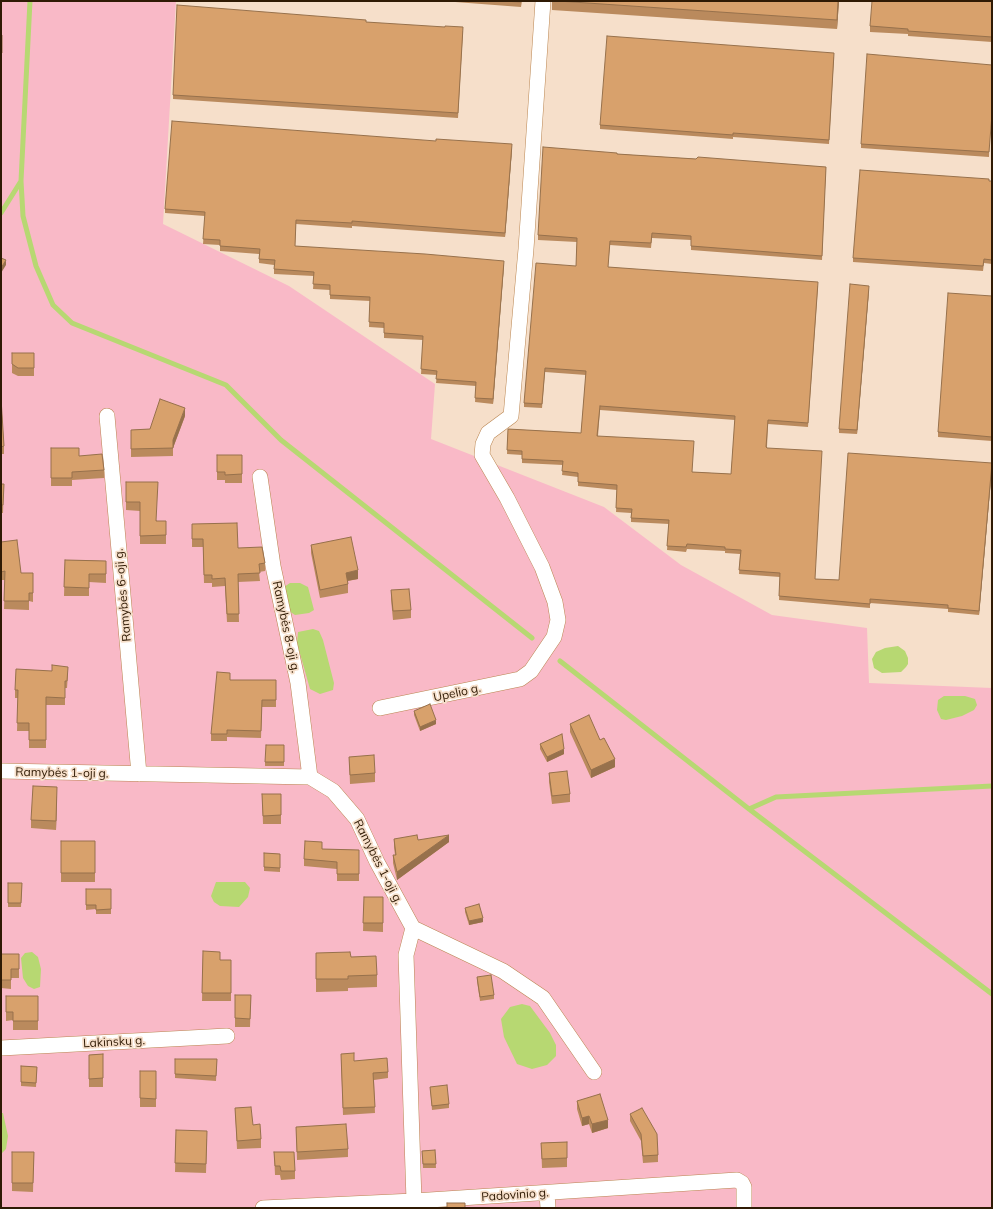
<!DOCTYPE html>
<html>
<head>
<meta charset="utf-8">
<style>
  body { margin:0 }
  #map { position:relative; width:993px; height:1209px; overflow:hidden; background:#f6dfca; font-family:Mulish,sans-serif }
  canvas { display:block }
  .frame { position:absolute; inset:0; border:2px solid #2f1a04; pointer-events:none }
</style>
</head>
<body>
<div id="map">
<canvas width="993" height="1209"></canvas>
<div class="frame"></div>
</div>
<script>
const context = document.querySelector('canvas').getContext('2d');
context.lineJoin = 'round';
function fill(path, color) {
  context.fillStyle = color;
  context.fill(path, 'evenodd');
}
function toPath(rows) {
  const path = new Path2D();
  for (const r of rows) {
    path.moveTo(r[0], r[1]);
    for (let i = 2; i < r.length; i += 2) path.lineTo(r[i], r[i + 1]);
  }
  return path;
}
function trace(path, color, width, dash) {
  context.strokeStyle = color;
  context.lineWidth = width;
  context.lineCap = dash ? 'butt' : 'round';
  context.setLineDash(dash || []);
  context.stroke(path);
}
function write(font, color, halo, rows, align = 'center') {
  context.font = font + ' Mulish,sans-serif';
  context.lineWidth = 3.5;
  context.setLineDash([]);
  context.textBaseline = 'middle';
  context.strokeStyle = halo;
  context.fillStyle = color;
  for (const [text, x, y, turn = 0] of rows) {
    context.save();
    context.translate(x, y);
    context.rotate((+turn || 0) * Math.PI / 180);
    context.textAlign = isNaN(turn) ? turn : align;
    if (halo) context.strokeText(text, 0, 0);
    context.fillText(text, 0, 0);
    context.restore();
  }
}
fill(toPath([
  [1,1,176,1,163,224,289,286,435,384,431,439,604,507,681,565,772,615,867,628,869,683,992,688,992,1208,1,1208]
]), '#f9b9c7');
fill(toPath([
  [290,583,300,583,308,587,314,610,309,613,295,615,289,611,284,587],
  [313,629,319,631,323,640,334,683,333,690,320,694,310,689,297,643,298,632],
  [898,646,905,651,908,658,908,664,906,667,901,672,882,673,874,668,872,659,876,652,885,648],
  [944,696,965,696,975,699,977,705,974,710,962,716,946,720,941,719,937,710,938,700],
  [216,882,245,882,250,888,248,897,239,907,220,906,214,902,211,896],
  [32,952,38,957,41,969,40,987,34,989,28,986,23,978,21,958,25,953],
  [522,1004,530,1006,550,1033,556,1045,556,1056,547,1065,532,1069,517,1064,504,1037,501,1019,510,1007],
  [1,1113,3,1113,8,1136,6,1149,1,1154]
]), '#b7d872');
trace(toPath([
  [30,1,21,181,23,216,36,266,53,305,72,323,226,385,281,440,532,638],
  [1,213,21,181],
  [560,661,749,809,992,994],
  [749,809,776,797,992,786]
]), '#b7d872', 5);
const street = toPath([
  [107,416,139,774],
  [260,477,273,566,298,683,310,777],
  [380,708,520,679,531,671,554,637,558,620,555,602,542,567,507,498,482,455,483,444,488,433,511,416,526,249,543,1],
  [1,771,310,777,333,791,357,819,377,862,413,928,406,955,414,1201],
  [413,928,503,971,543,998,594,1072],
  [1,1048,227,1036],
  [547,1193,548,1208],
  [263,1208,414,1201,737,1180,742,1183,744,1187,744,1208]
]);
trace(street, '#ba8550', 16);
trace(street, '#fff', 15);
fill(toPath([
  [442,1,522,1,521,7],
  [552,1,839,1,837,29,552,10],
  [992,1,992,42,908,36,908,34,870,32,870,26],
  [366,22,463,31,458,118,173,99,173,95],
  [1,35,2,35,2,62,1,62],
  [834,57,829,144,733,137,733,139,600,129,600,125],
  [992,65,989,157,861,148,861,144],
  [512,149,505,237,352,226,352,228,296,224,295,246,504,265,493,404,475,402,476,386,436,383,437,375,421,374,423,340,384,338,384,328,369,327,370,301,330,299,330,290,313,289,314,276,274,274,274,265,259,263,259,254,220,251,220,245,203,244,205,216,165,213,165,209],
  [617,154,826,167,822,260,691,250,691,240,652,238,651,248,610,245,608,267,818,286,808,427,768,424,767,447,815,579,839,580,992,468,979,615,948,612,948,609,870,603,870,608,779,600,780,577,739,574,740,554,725,553,725,551,687,549,686,552,667,550,669,524,631,522,631,513,616,512,617,490,578,486,578,477,562,475,563,465,522,463,522,455,507,454,508,429,581,433,586,375,545,372,542,408,524,407,524,403,576,266,577,242,538,240,538,235],
  [600,410,735,420,731,474,692,472,598,436],
  [989,181,992,181,992,264,984,263,983,271,853,262,853,258],
  [869,290,857,434,839,433,839,429],
  [992,296,992,441,938,437,938,432],
  [12,353,34,353,34,376,18,376,12,373],
  [1,398,4,446,4,454,1,454],
  [185,416,173,448,173,456,131,457,131,430,150,429],
  [51,448,79,456,104,470,104,478,72,480,72,486,51,486],
  [217,455,242,455,242,483,225,483,225,480,217,480],
  [126,482,157,521,166,521,166,544,140,544,140,511,126,510],
  [1,484,4,484,3,513,1,513],
  [192,524,238,548,265,563,265,571,259,572,260,581,238,582,239,622,227,622,225,586,212,587,212,583,204,583,203,547,192,547],
  [1,542,21,573,33,573,33,602,29,601,29,610,4,609,5,580,1,580],
  [311,545,358,579,348,581,348,593,320,598,311,553],
  [65,560,106,561,106,583,89,582,89,596,64,596],
  [391,590,411,610,411,618,393,620,391,599],
  [68,674,67,688,65,688,65,705,46,705,46,748,29,748,29,731,17,731,18,698,15,698,15,690],
  [230,680,276,680,276,707,262,707,261,738,227,737,227,741,211,741,211,734],
  [414,711,436,724,420,731,414,715],
  [570,724,600,740,615,767,591,778,570,732],
  [540,744,564,754,547,762,540,749],
  [284,745,284,766,265,766,265,762],
  [349,757,375,773,375,782,350,784],
  [549,773,570,794,570,802,552,804,549,782],
  [262,794,281,794,281,824,263,824],
  [57,796,56,830,31,828,31,820],
  [394,839,418,840,449,842,397,880,393,863,393,855,395,855,394,847],
  [61,841,95,841,95,882,61,882],
  [322,849,359,850,359,881,337,881,337,869,304,866,304,859],
  [264,853,280,854,280,872,264,871],
  [8,883,22,883,21,907,8,907],
  [86,889,111,889,111,914,96,914,96,909,86,910],
  [364,897,383,897,383,932,363,931],
  [465,908,483,922,469,925,465,912],
  [203,951,220,960,231,960,231,1001,202,1001],
  [316,953,351,957,377,975,377,987,348,988,348,991,316,992],
  [1,954,19,954,19,978,11,978,11,989,1,988],
  [477,977,494,995,494,999,480,1001,477,981],
  [235,995,251,995,250,1027,235,1027],
  [6,996,38,996,38,1030,13,1030,13,1020,6,1021],
  [103,1054,103,1087,89,1087,89,1055],
  [175,1059,217,1059,216,1081,175,1078],
  [341,1060,354,1061,388,1072,388,1078,374,1080,375,1113,343,1115],
  [21,1066,37,1067,36,1087,21,1086],
  [140,1071,156,1071,156,1107,140,1107],
  [430,1087,449,1104,449,1108,432,1110],
  [577,1101,608,1128,592,1133,589,1124,582,1126,577,1109],
  [235,1108,253,1125,261,1139,261,1148,237,1149],
  [630,1114,658,1155,658,1162,643,1163,641,1141,630,1121],
  [296,1127,348,1149,348,1157,297,1160],
  [176,1130,207,1139,206,1173,175,1172],
  [567,1142,567,1167,542,1168,541,1143],
  [435,1150,436,1168,423,1168,422,1151],
  [12,1152,34,1152,33,1192,12,1191],
  [274,1152,295,1171,295,1179,281,1180,280,1175,275,1175]
]), '#ba8a5d');
fill(toPath([
  [838,1,839,1,837,29,837,20],
  [512,144,512,149,505,237,505,233],
  [6,260,6,265,1,273,1,268],
  [504,261,504,265,493,404,493,399],
  [869,286,869,290,857,434,857,430],
  [185,408,185,416,173,448,173,456,173,440],
  [992,463,992,468,979,615,979,611],
  [358,570,358,579,346,581,346,573],
  [436,720,436,724,420,731,420,727],
  [564,749,564,754,547,762,547,757],
  [615,759,615,767,591,778,591,770],
  [57,787,57,796,56,830,56,821],
  [449,835,449,842,397,880,397,872],
  [483,918,483,922,469,925,469,921],
  [589,1116,589,1124,582,1126,582,1118],
  [608,1120,608,1128,592,1133,592,1124]
]), '#97714c');
const building = toPath([
  [502,1,521,1,521,2,502,1],
  [558,1,838,1,837,20,558,1],
  [872,1,992,1,992,37,908,31,908,29,870,26,872,1],
  [177,5,366,20,366,22,445,27,445,26,463,27,458,113,173,95,177,5],
  [1,35,2,35,2,53,1,53,1,35],
  [607,36,834,53,829,140,733,133,733,135,600,125,607,36],
  [867,54,992,65,992,114,989,152,861,144,867,54],
  [172,121,436,141,436,139,512,144,505,233,352,221,352,223,296,220,295,246,425,254,504,261,493,399,475,398,476,382,436,379,437,371,421,369,423,336,384,333,384,323,369,322,370,297,330,295,330,285,313,284,314,272,274,269,275,260,259,259,260,249,220,246,220,240,203,239,205,212,165,209,172,121],
  [543,147,617,153,617,154,696,159,698,157,826,167,822,256,691,246,691,236,652,233,651,243,610,241,608,267,818,282,808,423,768,420,766,447,767,448,822,451,815,579,839,580,848,453,992,463,979,611,948,608,948,605,870,599,870,604,779,596,780,573,739,570,741,550,725,549,725,547,687,544,686,547,667,546,669,520,631,518,632,509,616,508,617,485,578,482,578,473,562,471,563,461,522,459,522,451,507,450,508,429,581,433,586,371,545,368,542,404,524,403,536,263,576,266,577,238,538,235,543,147],
  [600,406,735,416,731,474,692,472,694,441,597,436,600,406],
  [860,170,989,179,989,181,992,181,992,260,984,259,983,266,853,258,860,170],
  [1,258,6,260,1,268,1,258],
  [850,284,869,286,857,430,839,429,850,284],
  [948,293,992,296,992,437,938,432,948,293],
  [12,353,34,353,34,368,18,368,12,364,12,353],
  [1,398,4,446,1,447,1,398],
  [160,399,185,408,173,440,173,448,131,449,131,430,150,429,160,399],
  [51,448,79,448,79,456,102,454,104,470,72,472,72,478,51,478,51,448],
  [217,455,242,455,242,474,225,475,225,472,217,472,217,455],
  [126,482,158,482,156,521,166,521,166,535,140,536,140,502,126,502,126,482],
  [1,484,4,484,3,505,1,505,1,484],
  [237,523,238,548,262,547,265,563,259,564,260,573,238,574,239,614,227,614,225,578,212,579,212,575,204,575,203,539,192,539,192,524,237,523],
  [351,537,358,570,346,573,348,584,320,590,311,545,351,537],
  [17,540,21,573,33,573,33,593,29,593,29,601,4,601,5,571,1,572,1,542,17,540],
  [65,560,106,561,106,574,89,574,89,588,64,587,65,560],
  [409,589,411,610,393,611,391,590,409,589],
  [52,665,68,667,67,681,65,681,65,698,46,697,46,740,29,740,29,723,17,723,18,690,15,690,16,669,52,671,52,665],
  [217,672,230,673,230,680,276,680,276,700,262,700,261,731,227,730,227,734,211,734,217,672],
  [430,704,436,720,420,727,414,711,430,704],
  [589,715,600,740,604,738,615,759,591,770,570,724,589,715],
  [562,734,564,749,547,757,540,744,562,734],
  [266,745,284,745,284,762,265,762,266,745],
  [374,755,375,773,350,775,349,757,374,755],
  [567,771,570,794,552,796,549,773,567,771],
  [33,786,57,787,56,821,31,820,33,786],
  [262,794,281,794,281,815,263,816,262,794],
  [417,835,418,840,449,835,397,872,393,855,396,855,394,839,417,835],
  [61,841,95,841,95,873,61,873,61,841],
  [305,841,322,842,322,849,359,850,359,874,337,874,337,862,304,859,305,841],
  [264,853,280,854,280,868,264,867,264,853],
  [8,883,22,883,21,903,8,903,8,883],
  [86,889,111,889,111,909,96,910,96,905,86,905,86,889],
  [364,897,383,897,383,923,363,923,364,897],
  [479,904,483,918,469,921,465,908,479,904],
  [203,951,220,952,220,960,231,960,231,993,202,993,203,951],
  [350,952,351,957,376,956,377,975,348,976,348,979,316,979,316,953,350,952],
  [1,954,19,954,19,969,11,969,11,980,1,980,1,954],
  [491,975,494,995,480,997,477,977,491,975],
  [235,995,251,995,250,1019,235,1018,235,995],
  [6,996,38,996,38,1021,13,1021,13,1012,6,1012,6,996],
  [354,1053,354,1061,387,1058,388,1072,373,1073,375,1107,343,1108,341,1054,354,1053],
  [103,1054,103,1078,89,1079,89,1055,103,1054],
  [175,1059,217,1059,216,1076,175,1074,175,1059],
  [21,1066,37,1067,36,1083,21,1082,21,1066],
  [140,1071,156,1071,156,1099,140,1098,140,1071],
  [447,1085,449,1104,432,1106,430,1087,447,1085],
  [600,1094,608,1120,592,1124,589,1116,582,1118,577,1101,600,1094],
  [251,1107,253,1125,260,1124,261,1139,237,1141,235,1108,251,1107],
  [642,1108,657,1134,658,1155,643,1156,641,1134,630,1114,642,1108],
  [346,1124,348,1149,297,1152,296,1127,346,1124],
  [176,1130,207,1131,206,1164,175,1163,176,1130],
  [567,1142,567,1158,542,1159,541,1143,567,1142],
  [435,1150,436,1164,423,1164,422,1151,435,1150],
  [12,1152,34,1152,33,1183,12,1183,12,1152],
  [274,1152,294,1152,295,1171,281,1171,280,1166,275,1166,274,1152],
  [447,1203,465,1203,465,1208,447,1208,447,1203]
]);
fill(building, '#d8a16c');
trace(building, '#97714c', 1);
write('12px', '#2f1a04', '#f6dfca', [
  ["Ramybės 6-oji g.",123,595,-95],
  ["Ramybės 8-oji g.",286,627,78],
  ["Upelio g.",457,693,-12],
  ["Ramybės 1-oji g.",62,773,1],
  ["Ramybės 1-oji g.",378,862,63],
  ["Lakinskų g.",114,1042,-3],
  ["Padovinio g.",515,1195,-4]
]);
</script>
</body>
</html>
